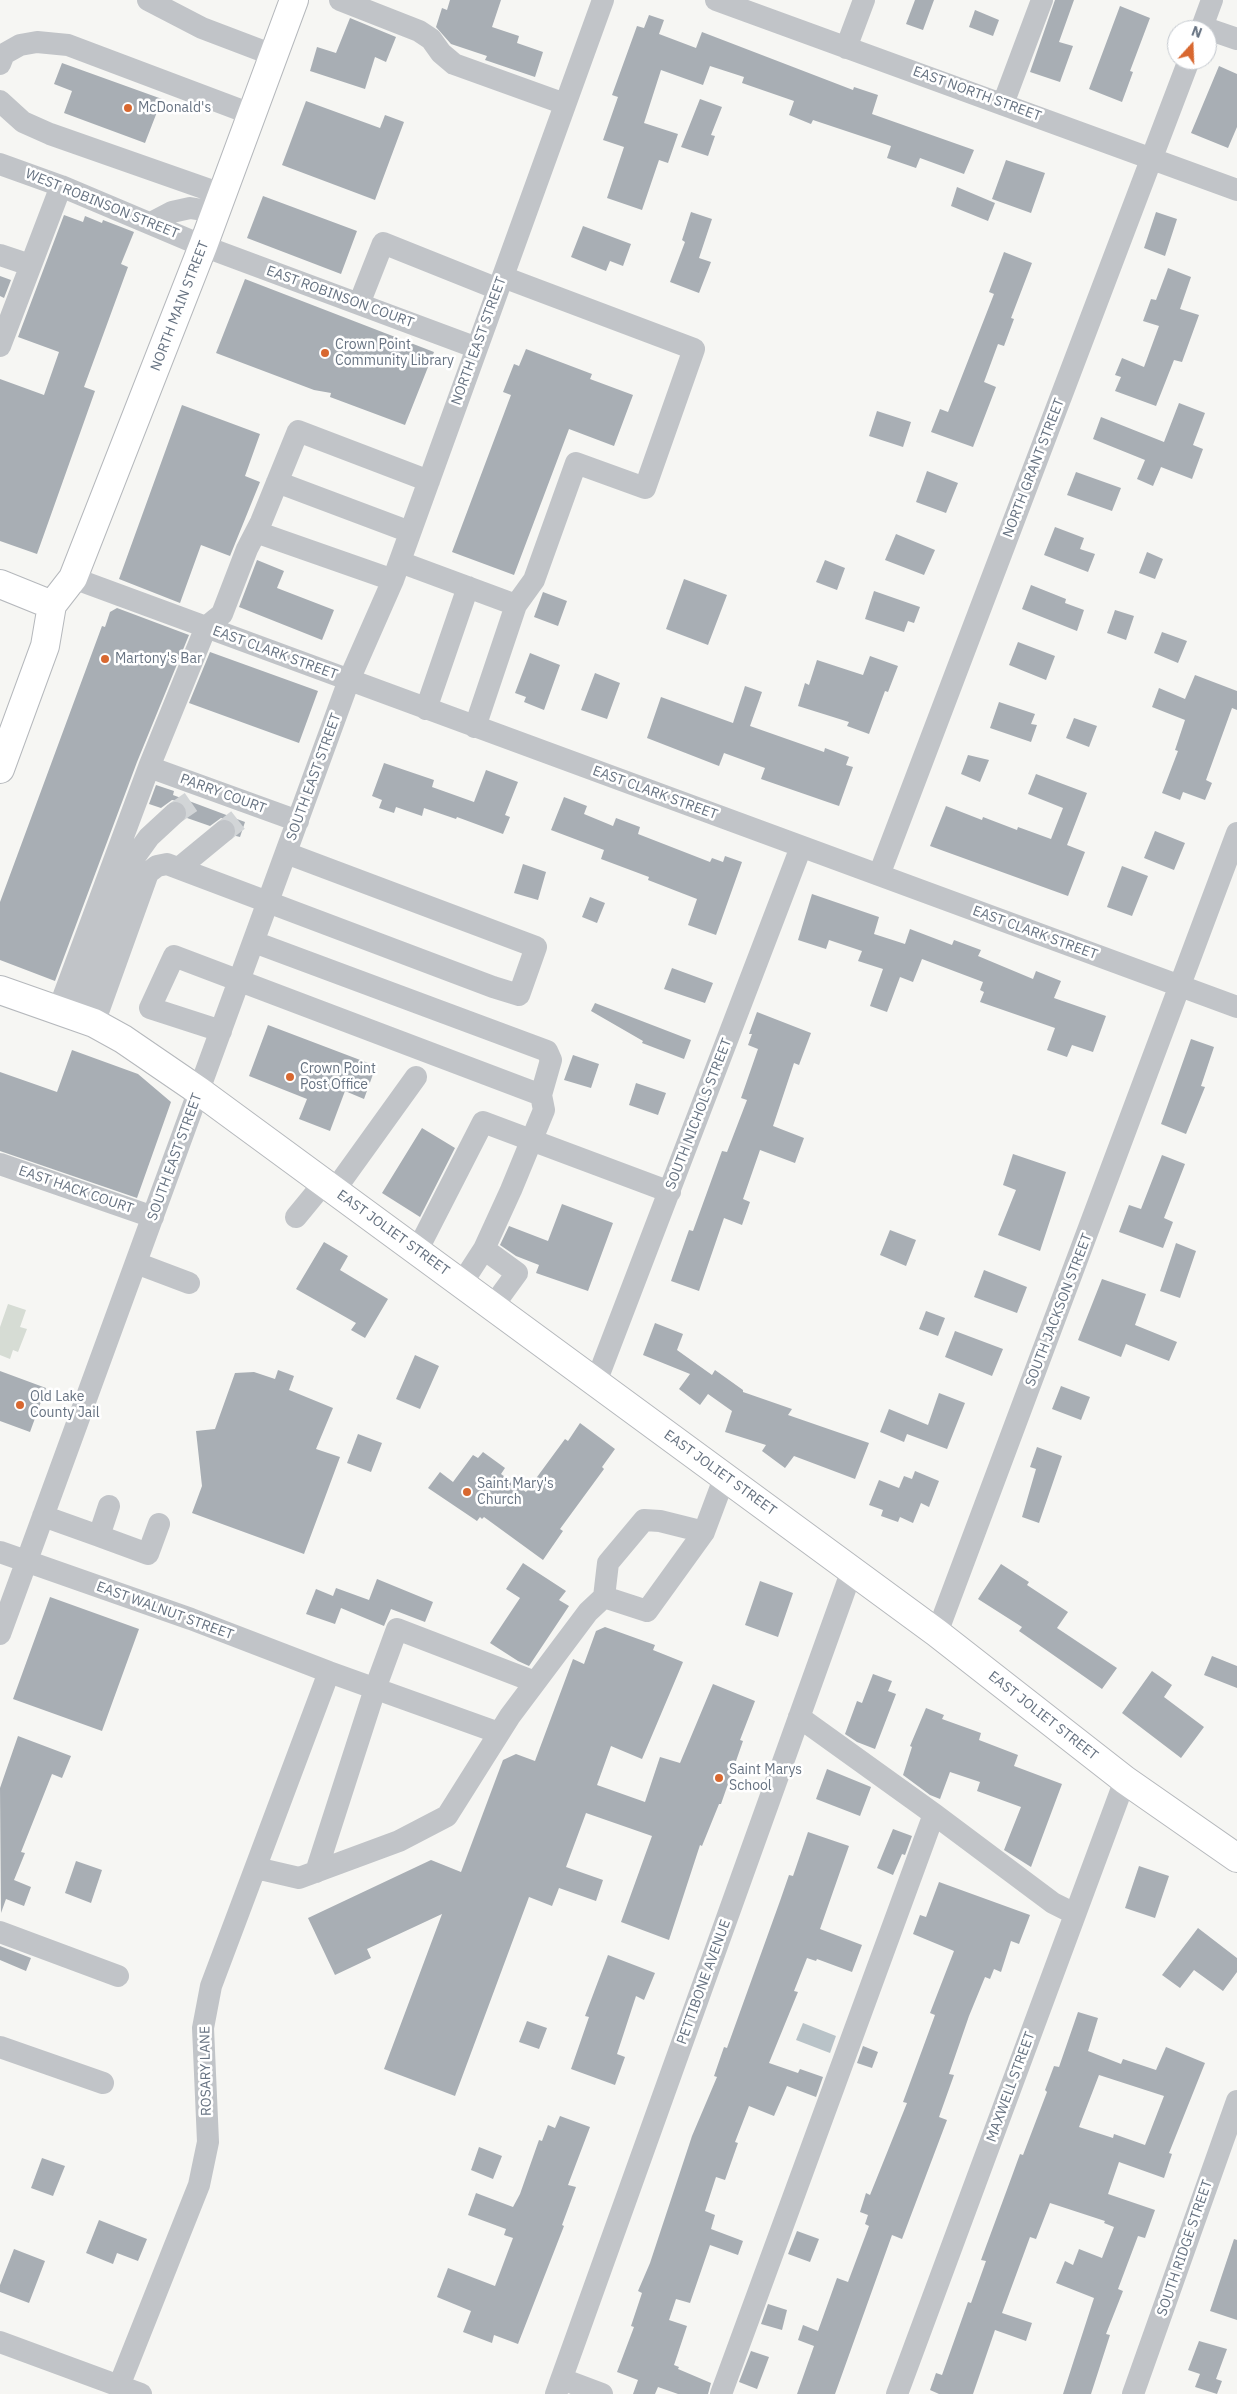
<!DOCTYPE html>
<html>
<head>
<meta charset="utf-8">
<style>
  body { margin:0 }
  #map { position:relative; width:1237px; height:2394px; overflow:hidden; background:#f6f6f3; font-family:"IBM Plex Sans",sans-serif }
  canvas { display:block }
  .north { position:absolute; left:1167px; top:20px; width:50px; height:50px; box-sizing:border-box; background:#fff; border:1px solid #c2c7cd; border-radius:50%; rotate:20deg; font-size:14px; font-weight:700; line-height:20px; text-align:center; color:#677382 }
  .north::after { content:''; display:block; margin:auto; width:18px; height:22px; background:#d86830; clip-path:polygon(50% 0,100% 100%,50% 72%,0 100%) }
</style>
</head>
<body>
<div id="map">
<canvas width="1237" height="2394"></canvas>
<div class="north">N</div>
</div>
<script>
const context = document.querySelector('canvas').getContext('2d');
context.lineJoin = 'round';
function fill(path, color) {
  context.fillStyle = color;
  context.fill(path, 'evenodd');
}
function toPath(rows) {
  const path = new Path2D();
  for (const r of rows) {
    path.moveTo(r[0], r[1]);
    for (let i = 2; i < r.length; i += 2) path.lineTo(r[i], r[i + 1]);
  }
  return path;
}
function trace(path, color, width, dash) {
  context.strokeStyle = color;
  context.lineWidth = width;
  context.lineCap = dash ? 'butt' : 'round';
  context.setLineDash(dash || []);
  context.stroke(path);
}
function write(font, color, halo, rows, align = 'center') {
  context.font = font + ' "IBM Plex Sans",sans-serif';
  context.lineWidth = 5;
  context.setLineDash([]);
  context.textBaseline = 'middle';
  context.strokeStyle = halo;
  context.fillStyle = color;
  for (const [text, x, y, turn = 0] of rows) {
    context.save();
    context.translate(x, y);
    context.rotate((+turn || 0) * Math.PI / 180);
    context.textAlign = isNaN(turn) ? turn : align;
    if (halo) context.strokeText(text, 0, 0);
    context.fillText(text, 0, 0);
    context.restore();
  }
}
fill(toPath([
  [8,1304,26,1310,20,1327,27,1329,18,1352,13,1350,10,1359,0,1355,0,1327]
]), '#d6dcd4');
fill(toPath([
  [803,2023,836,2036,830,2053,796,2040]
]), '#b9c3c8');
fill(toPath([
  [450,0,501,0,492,27,519,36,517,43,543,52,535,77,485,60,487,56,451,44,436,27,442,8,447,10],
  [915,0,934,0,923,30,906,24],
  [1055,0,1074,0,1059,42,1073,46,1060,82,1030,72],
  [1120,6,1150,18,1130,71,1133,72,1122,102,1089,89],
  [975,10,999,20,993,36,969,27],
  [649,15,664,20,659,34,696,48,702,32,853,90,854,87,878,95,872,114,974,150,964,174,920,158,916,168,887,158,891,146,813,120,811,124,789,115,794,101,742,83,744,77,710,66,703,85,661,70,644,123,678,134,668,163,659,160,642,210,607,198,624,147,603,140,618,97,612,95,637,26,644,28],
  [350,18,396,37,386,62,375,57,365,89,310,71,317,47,336,53],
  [62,63,162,99,145,143,64,113,72,91,54,84],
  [1219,66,1237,74,1237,127,1228,148,1191,133],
  [700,99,722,107,711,135,715,136,708,156,681,147],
  [306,101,380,128,385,115,404,122,375,200,282,165],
  [1006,160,1045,173,1031,213,992,199],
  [957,187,995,203,988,221,951,206],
  [263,196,357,231,341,274,247,238],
  [691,212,712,219,699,258,711,262,699,293,670,282,685,242,682,240],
  [1156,212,1177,219,1165,256,1144,248],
  [64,215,83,222,85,216,102,223,103,220,134,232,121,264,128,267,84,387,95,391,37,554,0,541,0,379,44,395,59,352,18,337],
  [583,226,631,244,623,266,610,261,606,271,571,257],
  [1004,252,1032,263,1011,318,1014,319,1004,346,998,344,984,382,996,387,973,447,931,432,940,409,948,412,994,294,989,292],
  [1168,268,1191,277,1180,309,1199,315,1182,362,1174,360,1156,406,1115,391,1121,377,1115,375,1122,358,1144,367,1159,326,1143,321,1151,299,1156,300],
  [0,276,11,280,4,298,0,296],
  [245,279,434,352,405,425,330,397,331,393,314,390,216,353],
  [526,349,592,374,590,379,633,395,614,446,569,429,514,575,452,552,511,395,503,392,514,364,519,366],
  [1179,403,1205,413,1193,445,1203,449,1192,479,1161,467,1153,486,1137,479,1145,460,1093,439,1101,417,1164,442],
  [182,405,260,434,245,476,260,482,230,556,201,545,180,603,119,579],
  [877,411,911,422,903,447,869,436],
  [927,471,958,483,946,513,916,502],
  [1076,472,1121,488,1112,511,1067,495],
  [1055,527,1084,538,1080,549,1095,554,1088,572,1044,555],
  [896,534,935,550,924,575,885,560],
  [1147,552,1163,559,1155,579,1139,573],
  [257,560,284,571,277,588,334,610,322,640,239,607],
  [825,560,845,568,837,590,816,582],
  [684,579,727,595,708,645,666,629],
  [1031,585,1066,599,1065,603,1084,610,1077,631,1022,609],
  [874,591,920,607,914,623,908,621,904,632,865,619],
  [543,592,567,601,558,626,534,617],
  [117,608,189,635,137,762,55,981,0,960,0,902,102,626,105,627,110,612],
  [1115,610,1134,616,1126,640,1107,633],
  [1162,632,1187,641,1178,663,1154,653],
  [1018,642,1055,656,1046,680,1009,665],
  [210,652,318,691,299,743,189,703],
  [530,653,560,665,544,710,524,702,526,697,515,693],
  [870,656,898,666,888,692,885,691,869,734,847,726,849,722,798,706,805,683,809,685,817,660,863,675],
  [595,673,620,683,607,719,581,710],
  [1195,675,1237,691,1237,710,1232,708,1206,780,1212,783,1205,800,1183,792,1180,800,1162,793,1178,751,1175,750,1185,720,1152,707,1159,688,1185,699],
  [745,686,762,692,750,726,824,752,825,748,849,757,846,765,853,767,839,806,761,779,765,768,724,753,719,766,647,738,661,697,733,723],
  [999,702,1035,714,1031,724,1037,725,1031,742,990,728],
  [1074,718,1097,726,1089,747,1066,738],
  [968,755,989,760,980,782,961,774],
  [384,763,434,780,432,787,474,802,486,770,518,782,505,815,510,817,503,834,457,817,456,819,424,808,422,816,396,807,394,813,379,808,382,800,372,796],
  [1036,774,1087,793,1067,845,1085,852,1068,896,930,846,946,806,982,820,983,817,1017,830,1018,827,1051,839,1063,808,1028,794],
  [156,785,174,791,173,795,245,822,240,837,236,836,234,823,228,819,221,818,210,826,187,818,188,810,179,801,172,800,161,808,149,804],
  [564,797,587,806,584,814,613,826,616,818,640,827,638,834,710,862,712,858,723,862,725,856,742,862,716,935,688,925,697,899,648,880,649,877,601,859,604,850,551,830],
  [1155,831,1185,843,1174,870,1144,858],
  [523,864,546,872,538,900,514,893],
  [1122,866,1148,876,1132,916,1107,907],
  [812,894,879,917,874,934,905,944,910,929,952,945,954,940,981,950,978,956,1033,979,1036,971,1061,981,1054,998,1106,1016,1093,1052,1072,1045,1067,1057,1047,1050,1055,1028,980,1002,984,992,980,990,983,982,922,959,913,982,900,977,887,1012,870,1006,883,969,858,961,862,951,829,940,826,949,798,940],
  [590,897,605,903,597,923,582,917],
  [672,968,713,983,705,1003,664,989],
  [595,1003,691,1040,684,1059,642,1043,643,1041,591,1011],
  [757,1012,811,1033,799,1065,794,1063,773,1126,804,1138,795,1163,760,1150,743,1199,750,1202,742,1225,724,1218,699,1291,671,1281,689,1230,693,1231,722,1151,727,1152,747,1100,741,1098,758,1049,748,1045,752,1034,749,1034],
  [268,1025,376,1066,364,1099,345,1091,330,1131,299,1119,307,1099,249,1076],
  [1191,1039,1214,1047,1201,1086,1205,1087,1186,1134,1161,1124],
  [72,1050,138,1074,171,1102,137,1198,0,1151,0,1072,57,1092],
  [573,1055,599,1064,591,1088,564,1080],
  [636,1083,666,1093,658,1115,629,1105],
  [422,1128,455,1148,420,1217,382,1193],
  [1013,1154,1066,1172,1040,1251,998,1235,1016,1190,1003,1185],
  [1162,1155,1185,1164,1164,1218,1173,1222,1163,1248,1119,1232,1129,1205,1141,1209],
  [562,1204,613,1223,588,1291,536,1273,539,1265,516,1256,500,1245,509,1226,548,1241],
  [890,1230,916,1240,906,1266,880,1255],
  [324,1242,348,1256,340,1270,388,1299,365,1338,351,1330,356,1323,296,1289],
  [1176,1243,1196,1251,1180,1298,1160,1291],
  [984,1270,1027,1287,1017,1313,974,1297],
  [1102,1279,1146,1294,1135,1325,1177,1342,1169,1361,1126,1344,1121,1357,1078,1340],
  [926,1311,945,1318,938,1336,919,1329],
  [655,1323,683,1334,677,1350,712,1375,715,1370,743,1390,743,1392,792,1409,788,1415,869,1443,855,1479,794,1456,785,1468,762,1451,766,1445,725,1432,732,1411,708,1394,700,1405,679,1389,690,1374,643,1355],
  [955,1331,1003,1349,992,1376,945,1357],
  [415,1355,439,1366,420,1409,396,1399],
  [278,1370,294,1376,289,1390,333,1408,316,1449,340,1457,304,1554,192,1513,202,1486,196,1431,215,1429,235,1373,254,1372,275,1379],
  [0,1371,46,1388,30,1432,0,1421],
  [1061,1386,1090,1397,1081,1420,1052,1409],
  [939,1393,965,1403,947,1449,907,1434,904,1442,880,1432,889,1409,928,1425],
  [580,1423,615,1449,602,1467,604,1469,560,1529,563,1531,543,1560,484,1517,482,1519,480,1517,477,1521,428,1488,440,1472,453,1482,473,1455,478,1458,483,1452,505,1468,501,1474,526,1492,565,1439,568,1441],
  [358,1434,382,1443,371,1472,347,1463],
  [1037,1447,1062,1456,1039,1523,1022,1517,1036,1469,1030,1467],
  [915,1471,939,1481,929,1507,921,1503,913,1523,900,1517,898,1522,881,1516,883,1510,869,1505,879,1480,899,1488,904,1476,912,1479],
  [523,1563,566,1591,559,1600,569,1606,529,1666,518,1661,490,1643,520,1598,506,1589],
  [1001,1564,1029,1582,1027,1585,1068,1612,1057,1628,1117,1668,1102,1689,1019,1631,1022,1627,978,1599],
  [377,1579,433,1602,425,1622,391,1609,384,1626,341,1608,335,1624,306,1614,316,1589,333,1596,336,1588,369,1600],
  [760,1581,793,1593,778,1637,745,1625],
  [50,1597,139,1629,102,1731,13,1699],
  [605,1627,655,1645,653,1650,683,1662,642,1759,611,1746,597,1785,645,1802,660,1757,680,1763,713,1684,755,1701,740,1740,743,1741,721,1804,719,1804,702,1846,700,1845,669,1940,621,1922,652,1836,586,1813,566,1867,603,1880,596,1901,559,1888,552,1906,529,1897,455,2096,384,2069,442,1914,367,1949,371,1958,335,1975,308,1918,431,1860,461,1872,503,1760,516,1754,535,1761,573,1659,584,1664,596,1631],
  [1212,1656,1237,1666,1237,1688,1204,1675],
  [1152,1671,1172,1685,1164,1697,1204,1727,1181,1758,1122,1713],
  [873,1674,892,1681,888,1691,896,1694,875,1749,857,1742,845,1734,857,1701,862,1703],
  [926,1708,944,1715,942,1719,981,1733,979,1740,1018,1755,1014,1766,1062,1784,1031,1867,1004,1850,1021,1807,977,1791,980,1782,950,1772,940,1799,930,1795,903,1775,912,1747,910,1746],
  [18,1736,71,1756,62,1778,52,1774,21,1852,25,1853,14,1880,31,1887,24,1906,6,1899,1,1913,0,1788],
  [827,1769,871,1787,860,1816,816,1799],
  [893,1829,912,1836,905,1855,902,1854,893,1875,877,1868],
  [808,1832,849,1846,820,1929,862,1945,852,1972,817,1959,816,1961,807,1958,794,1991,798,1992,769,2063,798,2073,800,2069,823,2077,816,2097,787,2086,774,2116,749,2106,735,2142,738,2143,725,2180,716,2177,705,2211,715,2215,711,2229,743,2241,738,2255,710,2245,690,2303,676,2299,669,2320,687,2326,674,2365,679,2367,678,2369,711,2383,708,2394,678,2394,658,2387,655,2394,633,2394,638,2380,617,2372,634,2327,631,2326,642,2293,638,2291,650,2263,692,2136,717,2077,714,2076,724,2047,727,2048,780,1901,789,1875,793,1876],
  [76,1861,102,1870,91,1903,65,1893],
  [1139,1866,1169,1876,1155,1918,1125,1908],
  [939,1882,1030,1915,1019,1944,1011,1941,1001,1972,994,1969,990,1979,985,1977,969,2016,949,2074,954,2075,939,2117,947,2120,902,2239,892,2235,835,2394,797,2394,814,2346,798,2340,803,2325,818,2331,837,2278,848,2282,869,2226,865,2224,868,2215,860,2212,866,2193,870,2195,907,2103,903,2102,935,2015,930,2013,954,1951,913,1934,920,1915,926,1917],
  [1198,1928,1237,1958,1237,1972,1223,1991,1194,1970,1180,1988,1162,1975],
  [0,1946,31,1958,26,1971,0,1960],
  [608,1955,655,1973,644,2000,636,1996,617,2054,625,2057,615,2085,571,2069,589,2017,585,2016],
  [1078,2012,1098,2018,1088,2051,1121,2064,1123,2059,1156,2070,1166,2047,1205,2063,1169,2153,1172,2154,1164,2178,1119,2162,1108,2194,1155,2210,1145,2238,1138,2236,1118,2289,1123,2291,1106,2334,1110,2335,1091,2394,1063,2394,1094,2298,1056,2283,1065,2261,1073,2265,1079,2249,1102,2258,1114,2227,1104,2223,1105,2221,1050,2203,1036,2239,1030,2237,1002,2313,1032,2323,1026,2341,995,2330,973,2394,939,2394,930,2390,936,2373,942,2375,968,2302,971,2303,986,2261,981,2260,1012,2176,1020,2154,1023,2155,1047,2092,1045,2090,1054,2066,1059,2067],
  [1099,2075,1164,2096,1145,2145,1114,2134,1113,2138,1079,2127],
  [527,2021,547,2028,539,2049,519,2042],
  [863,2046,878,2052,872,2068,857,2063],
  [560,2116,590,2127,568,2185,576,2187,562,2225,564,2226,518,2344,494,2335,492,2343,463,2332,471,2311,437,2297,448,2268,495,2286,513,2238,504,2235,506,2229,468,2215,476,2193,513,2207,520,2194,539,2140,542,2141,548,2125,555,2128],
  [479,2147,502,2156,493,2179,471,2170],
  [42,2158,65,2166,53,2196,31,2188],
  [99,2220,147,2239,138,2261,117,2253,113,2264,86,2253],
  [797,2231,819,2239,810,2262,788,2254],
  [1234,2239,1237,2240,1237,2320,1210,2311],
  [14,2249,45,2261,29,2303,0,2292,0,2285],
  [768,2304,787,2310,782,2330,761,2324],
  [1199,2341,1227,2349,1216,2379,1222,2381,1217,2394,1195,2387,1200,2374,1188,2370],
  [751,2351,769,2357,757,2389,739,2382]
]), '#a8aeb4');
trace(toPath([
  [175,813,191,802],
  [224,831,238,820]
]), '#d2d5d7', 22, [22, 11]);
const major = toPath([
  [0,584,52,605],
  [52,605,73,578,203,246,294,0],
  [0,769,45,646,52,605],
  [0,990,94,1023,123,1039,199,1091,937,1633,1125,1780,1237,1858]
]);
trace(major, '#b5b8bc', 30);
trace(toPath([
  [148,0,202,28,273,55],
  [340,0,419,31,431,39,441,53,454,64,565,104],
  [716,0,1237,190],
  [1202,27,1237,39],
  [1201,30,1212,0],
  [846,48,864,0],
  [0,64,4,54,20,45,37,42,68,45,251,114],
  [0,101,23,122,50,134,221,194],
  [1003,104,1042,0],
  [0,164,61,186,203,246,477,348],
  [151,223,172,212,190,208,215,212],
  [0,255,30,265],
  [503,277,694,349,645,488,576,463,534,580,516,605],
  [359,304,383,243,498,289],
  [0,346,61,186],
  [277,482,410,532],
  [256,532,393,580],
  [400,562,516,605,475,727],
  [73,578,1237,1007],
  [426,709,468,587],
  [149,767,298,821],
  [179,868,224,831],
  [879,875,1189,60],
  [58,1011,149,767,206,627,222,614,247,549,261,522,298,431,429,481],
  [74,1017,131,862,149,837,175,813],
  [94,1023,148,873,157,866,167,864,493,987,519,995,536,947,286,853],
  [221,1031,150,1008,174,956,541,1095,551,1060,547,1051,254,942],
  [0,1164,153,1217],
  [334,1191,416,1077],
  [296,1217,324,1183],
  [484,1249,517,1273,493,1306],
  [417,1251,483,1122,670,1192],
  [136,1263,189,1283],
  [462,1283,484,1249,511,1190,544,1110,541,1095],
  [596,1382,801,847],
  [43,1516,99,1536,109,1506],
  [99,1536,148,1554,159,1524],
  [0,1552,191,1619,329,1672,499,1733],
  [604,1597,608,1563,644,1520,660,1521,704,1532],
  [937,1633,1237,833],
  [0,1634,349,680,393,580,603,0],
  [799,1717,934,1814,1053,1903,1075,1914],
  [256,1868,299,1878,399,1841,447,1816,510,1716,588,1612,604,1597,647,1611,704,1532,725,1476],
  [316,1872,375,1689,397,1629,535,1682],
  [0,1932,118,1976],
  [0,2047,103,2083],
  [0,2342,141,2394],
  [562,2379,602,2394],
  [119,2386,199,2185,208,2142,203,2028,211,1986,329,1672],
  [556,2394,852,1570],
  [721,2394,934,1814],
  [897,2394,1125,1780],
  [1133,2394,1237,2101]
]), '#c1c4c8', 22);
trace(major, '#fff', 28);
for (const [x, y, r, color] of [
  [128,108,5,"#d86830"],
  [325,353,5,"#d86830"],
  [105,659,5,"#d86830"],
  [290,1077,5,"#d86830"],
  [20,1405,5,"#d86830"],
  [467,1492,5,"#d86830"],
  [719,1778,5,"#d86830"]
]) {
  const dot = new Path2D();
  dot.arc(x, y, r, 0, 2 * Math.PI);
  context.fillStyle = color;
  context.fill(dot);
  trace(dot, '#fff', 2);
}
write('14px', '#677382', '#fff', [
  ["EAST NORTH STREET",977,94,20],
  ["WEST ROBINSON STREET",102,204,22],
  ["EAST ROBINSON COURT",340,297,20],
  ["NORTH MAIN STREET",180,306,-69],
  ["NORTH EAST STREET",479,341,-70],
  ["NORTH GRANT STREET",1034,468,-69],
  ["EAST CLARK STREET",275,653,20],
  ["SOUTH EAST STREET",314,777,-70],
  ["EAST CLARK STREET",655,793,20],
  ["PARRY COURT",223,794,20],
  ["EAST CLARK STREET",1035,933,20],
  ["SOUTH NICHOLS STREET",699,1114,-69],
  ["SOUTH EAST STREET",175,1157,-70],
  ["EAST HACK COURT",76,1190,19],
  ["EAST JOLIET STREET",393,1233,36],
  ["SOUTH JACKSON STREET",1059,1310,-69],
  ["EAST JOLIET STREET",720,1473,36],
  ["EAST WALNUT STREET",165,1611,20],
  ["EAST JOLIET STREET",1043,1716,38],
  ["PETTIBONE AVENUE",704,1982,-70],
  ["ROSARY LANE",206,2071,-91],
  ["MAXWELL STREET",1011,2087,-70],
  ["SOUTH RIDGE STREET",1185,2248,-71]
]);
write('14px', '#677382', '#fff', [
  ["McDonald's",138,108],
  ["Crown Point",335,345],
  ["Community Library",335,361],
  ["Martony's Bar",115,659],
  ["Crown Point",300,1069],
  ["Post Office",300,1085],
  ["Old Lake",30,1397],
  ["County Jail",30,1413],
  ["Saint Mary's",477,1484],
  ["Church",477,1500],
  ["Saint Marys",729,1770],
  ["School",729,1786]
], 'left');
</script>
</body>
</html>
